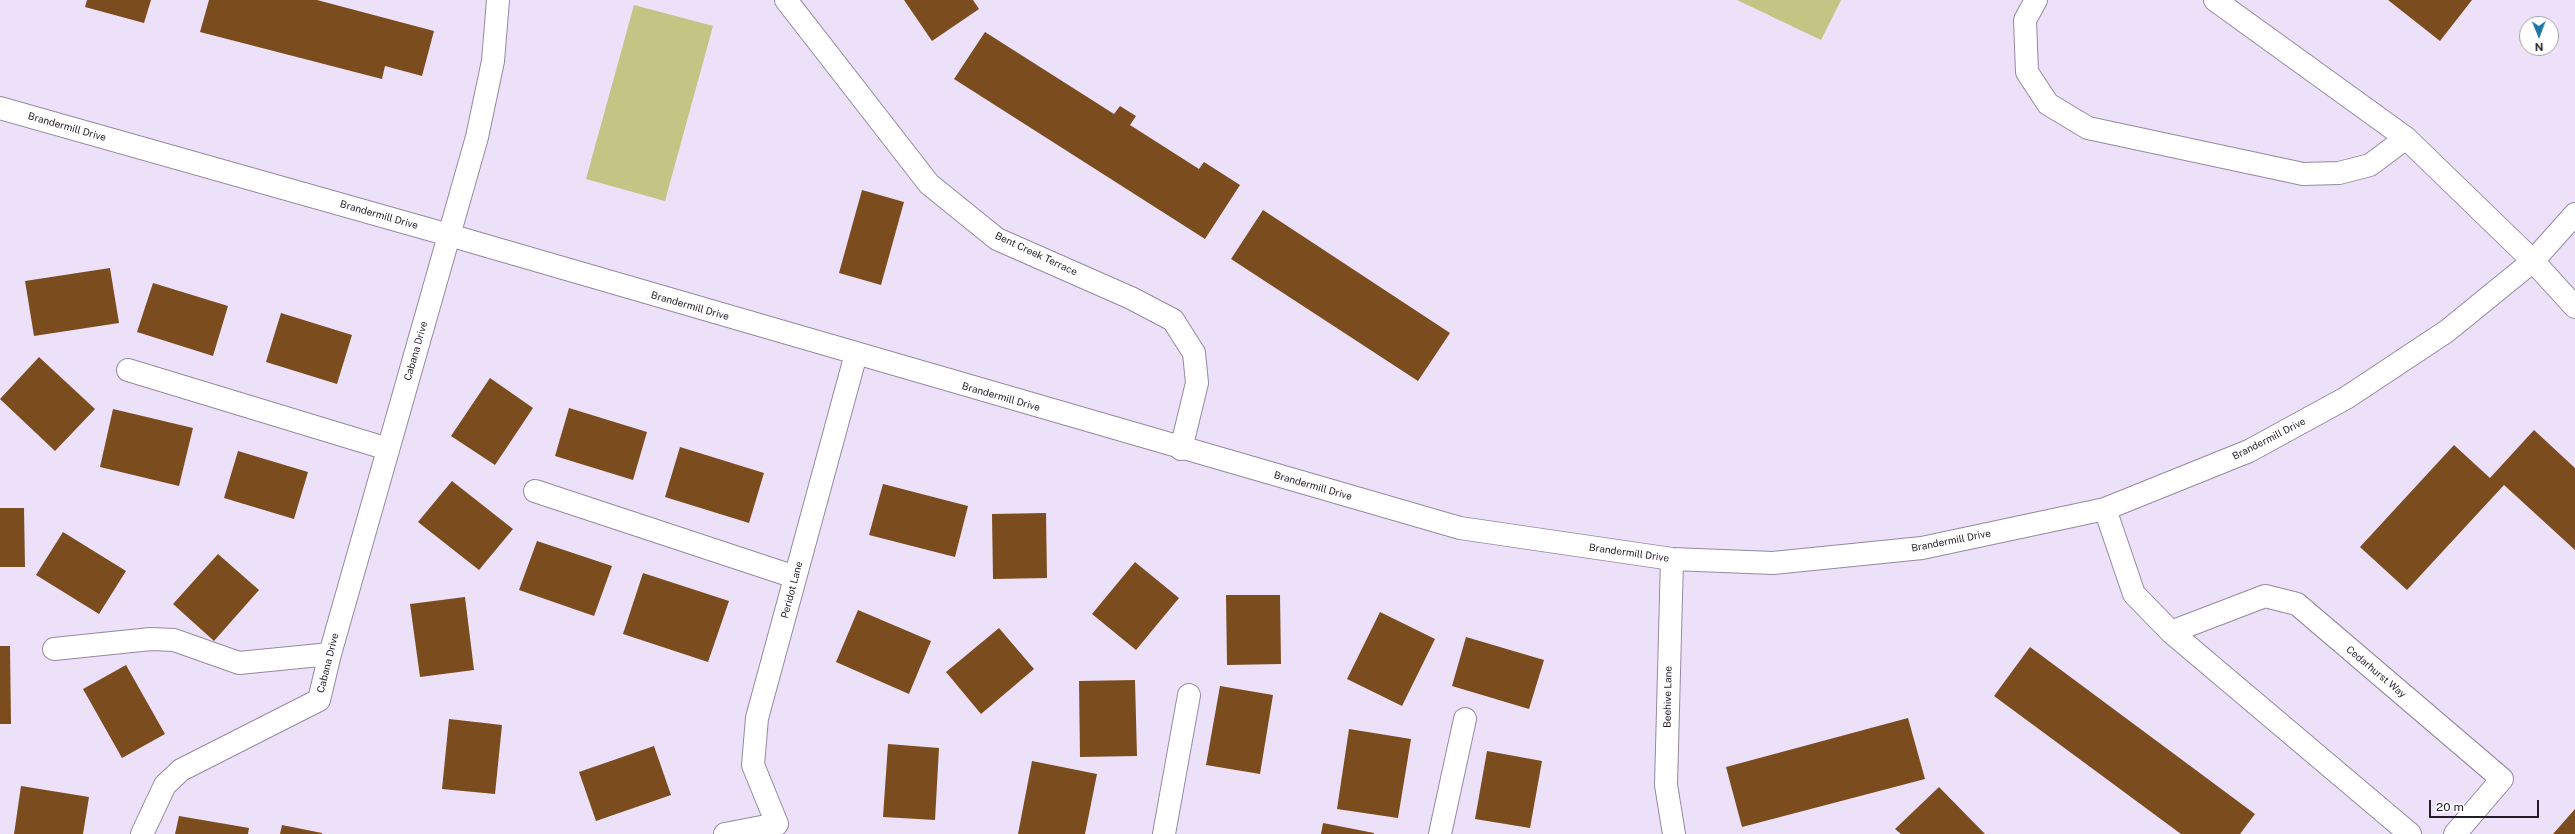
<!DOCTYPE html>
<html>
<head>
<meta charset="utf-8">
<style>
  body { margin:0 }
  #map { position:relative; width:2575px; height:834px; overflow:hidden; background:#ede1fa; font-family:"Public Sans",sans-serif }
  canvas { display:block }
  .north { position:absolute; left:2519px; top:16px; width:40px; height:40px; box-sizing:border-box; background:#fff; border:1px solid #a7a5a8; border-radius:50%; rotate:179deg; font-size:11px; font-weight:700; line-height:16px; text-align:center; color:#221d26 }
  .north::after { content:''; display:block; margin:auto; width:14px; height:18px; background:#1e78a6; clip-path:polygon(50% 0,100% 100%,50% 72%,0 100%) }
  .scale { position:absolute; left:2429px; top:800px; width:110px; height:18px; box-sizing:border-box; border:2px solid #221d26; border-top:0; padding-left:5px; font-size:12px; line-height:14px; white-space:nowrap; color:#221d26; -webkit-text-stroke:3px #fff; paint-order:stroke }
</style>
</head>
<body>
<div id="map">
<canvas width="2575" height="834"></canvas>
<div class="north">N</div>
<div class="scale">20 m</div>
</div>
<script>
const context = document.querySelector('canvas').getContext('2d');
context.lineJoin = 'round';
function fill(path, color) {
  context.fillStyle = color;
  context.fill(path, 'evenodd');
}
function toPath(rows) {
  const path = new Path2D();
  for (const r of rows) {
    path.moveTo(r[0], r[1]);
    for (let i = 2; i < r.length; i += 2) path.lineTo(r[i], r[i + 1]);
  }
  return path;
}
function trace(path, color, width, dash) {
  context.strokeStyle = color;
  context.lineWidth = width;
  context.lineCap = dash ? 'butt' : 'round';
  context.setLineDash(dash || []);
  context.stroke(path);
}
function write(font, color, halo, rows, align = 'center') {
  context.font = font + ' "Public Sans",sans-serif';
  context.lineWidth = 4;
  context.setLineDash([]);
  context.textBaseline = 'middle';
  context.strokeStyle = halo;
  context.fillStyle = color;
  for (const [text, x, y, turn = 0] of rows) {
    context.save();
    context.translate(x, y);
    context.rotate((+turn || 0) * Math.PI / 180);
    context.textAlign = isNaN(turn) ? turn : align;
    if (halo) context.strokeText(text, 0, 0);
    context.fillText(text, 0, 0);
    context.restore();
  }
}
fill(toPath([
  [1737,0,1841,0,1821,40],
  [634,5,713,26,665,201,586,179]
]), '#c2c583');
fill(toPath([
  [87,0,151,0,144,23,85,7],
  [209,0,317,0,434,31,422,76,385,66,382,79,200,32],
  [904,0,973,0,979,9,932,41],
  [2388,0,2472,0,2440,41],
  [985,32,1114,114,1120,106,1136,116,1130,125,1199,169,1204,162,1240,185,1205,239,954,79],
  [862,190,904,202,881,285,839,273],
  [1263,210,1450,333,1418,381,1231,259],
  [110,268,119,323,34,336,25,281],
  [153,283,228,306,213,356,137,332],
  [281,313,352,335,337,384,266,362],
  [39,357,95,409,55,451,0,399],
  [490,378,533,408,495,465,451,436],
  [569,408,647,432,633,480,555,456],
  [113,409,193,428,179,486,100,467],
  [2534,430,2575,468,2575,550,2504,485,2407,590,2360,547,2454,445,2490,478],
  [680,447,764,473,749,523,665,497],
  [238,451,308,472,294,519,224,498],
  [452,481,513,529,479,570,418,522],
  [883,484,968,506,955,557,869,535],
  [0,508,24,508,25,567,0,567],
  [1046,513,1047,578,993,579,992,514],
  [63,532,126,571,99,614,36,575],
  [537,541,612,566,594,616,519,590],
  [218,554,259,590,214,641,173,604],
  [1135,562,1179,598,1136,650,1092,614],
  [643,573,729,601,708,662,623,634],
  [1226,595,1280,595,1281,664,1227,665],
  [465,597,474,670,420,677,410,604],
  [858,610,931,641,909,694,836,662],
  [1380,612,1435,639,1402,706,1347,679],
  [999,628,1034,669,981,714,946,672],
  [1466,637,1544,660,1529,709,1452,686],
  [0,646,10,646,11,724,0,724],
  [2030,647,2255,814,2240,834,2181,834,1994,696],
  [126,665,165,734,122,758,83,689],
  [1135,680,1137,756,1080,757,1079,681],
  [1220,686,1273,695,1260,774,1206,765],
  [1908,718,1925,779,1742,827,1726,767],
  [449,719,502,725,495,794,442,789],
  [1349,729,1411,739,1398,818,1337,809],
  [888,744,939,748,935,820,883,817],
  [654,746,671,795,596,821,579,772],
  [1487,751,1542,761,1530,828,1475,819],
  [1032,761,1097,774,1085,834,1018,834],
  [21,786,89,797,83,834,14,834],
  [1939,787,1985,834,1901,834,1895,829],
  [2575,809,2575,834,2553,834],
  [179,816,249,828,248,834,175,834],
  [1323,823,1374,833,1374,834,1321,834],
  [282,825,322,833,322,834,280,834]
]), '#7b4c1e');
const minor = toPath([
  [786,0,929,184,997,239,1131,298,1173,320,1194,353,1197,383,1181,449],
  [2036,0,2025,20,2027,72,2048,104,2088,128,2303,174,2339,173,2370,165,2406,138],
  [2215,0,2406,138,2533,261,2575,307],
  [0,108,449,235,1460,528,1672,559,1773,563,1922,548,2105,509,2249,451,2346,398,2447,331,2533,261,2575,214],
  [128,370,388,449],
  [535,491,795,577],
  [2105,509,2134,594,2171,632,2410,834],
  [1672,559,1666,785,1674,834],
  [2171,632,2265,596,2297,604,2502,779,2455,834],
  [54,649,151,639,174,640,239,663,330,654],
  [142,834,165,785,181,770,319,700,330,654,477,137,493,61,498,0],
  [725,834,777,824,753,765,757,718,856,354],
  [1164,834,1189,695],
  [1440,834,1465,719]
]);
trace(minor, '#9589a0', 24);
trace(minor, '#fff', 22);
write('10px', '#221d26', '#fff', [
  ["Brandermill Drive",67,127,16],
  ["Brandermill Drive",379,215,16],
  ["Bent Creek Terrace",1036,254,25],
  ["Brandermill Drive",690,306,16],
  ["Cabana Drive",416,351,-74],
  ["Brandermill Drive",1001,397,16],
  ["Brandermill Drive",2269,439,-27],
  ["Brandermill Drive",1313,486,16],
  ["Brandermill Drive",1951,541,-11],
  ["Brandermill Drive",1629,553,8],
  ["Peridot Lane",792,590,-75],
  ["Cabana Drive",328,663,-76],
  ["Cedarhurst Way",2376,672,40],
  ["Beehive Lane",1668,697,-89]
]);
</script>
</body>
</html>
